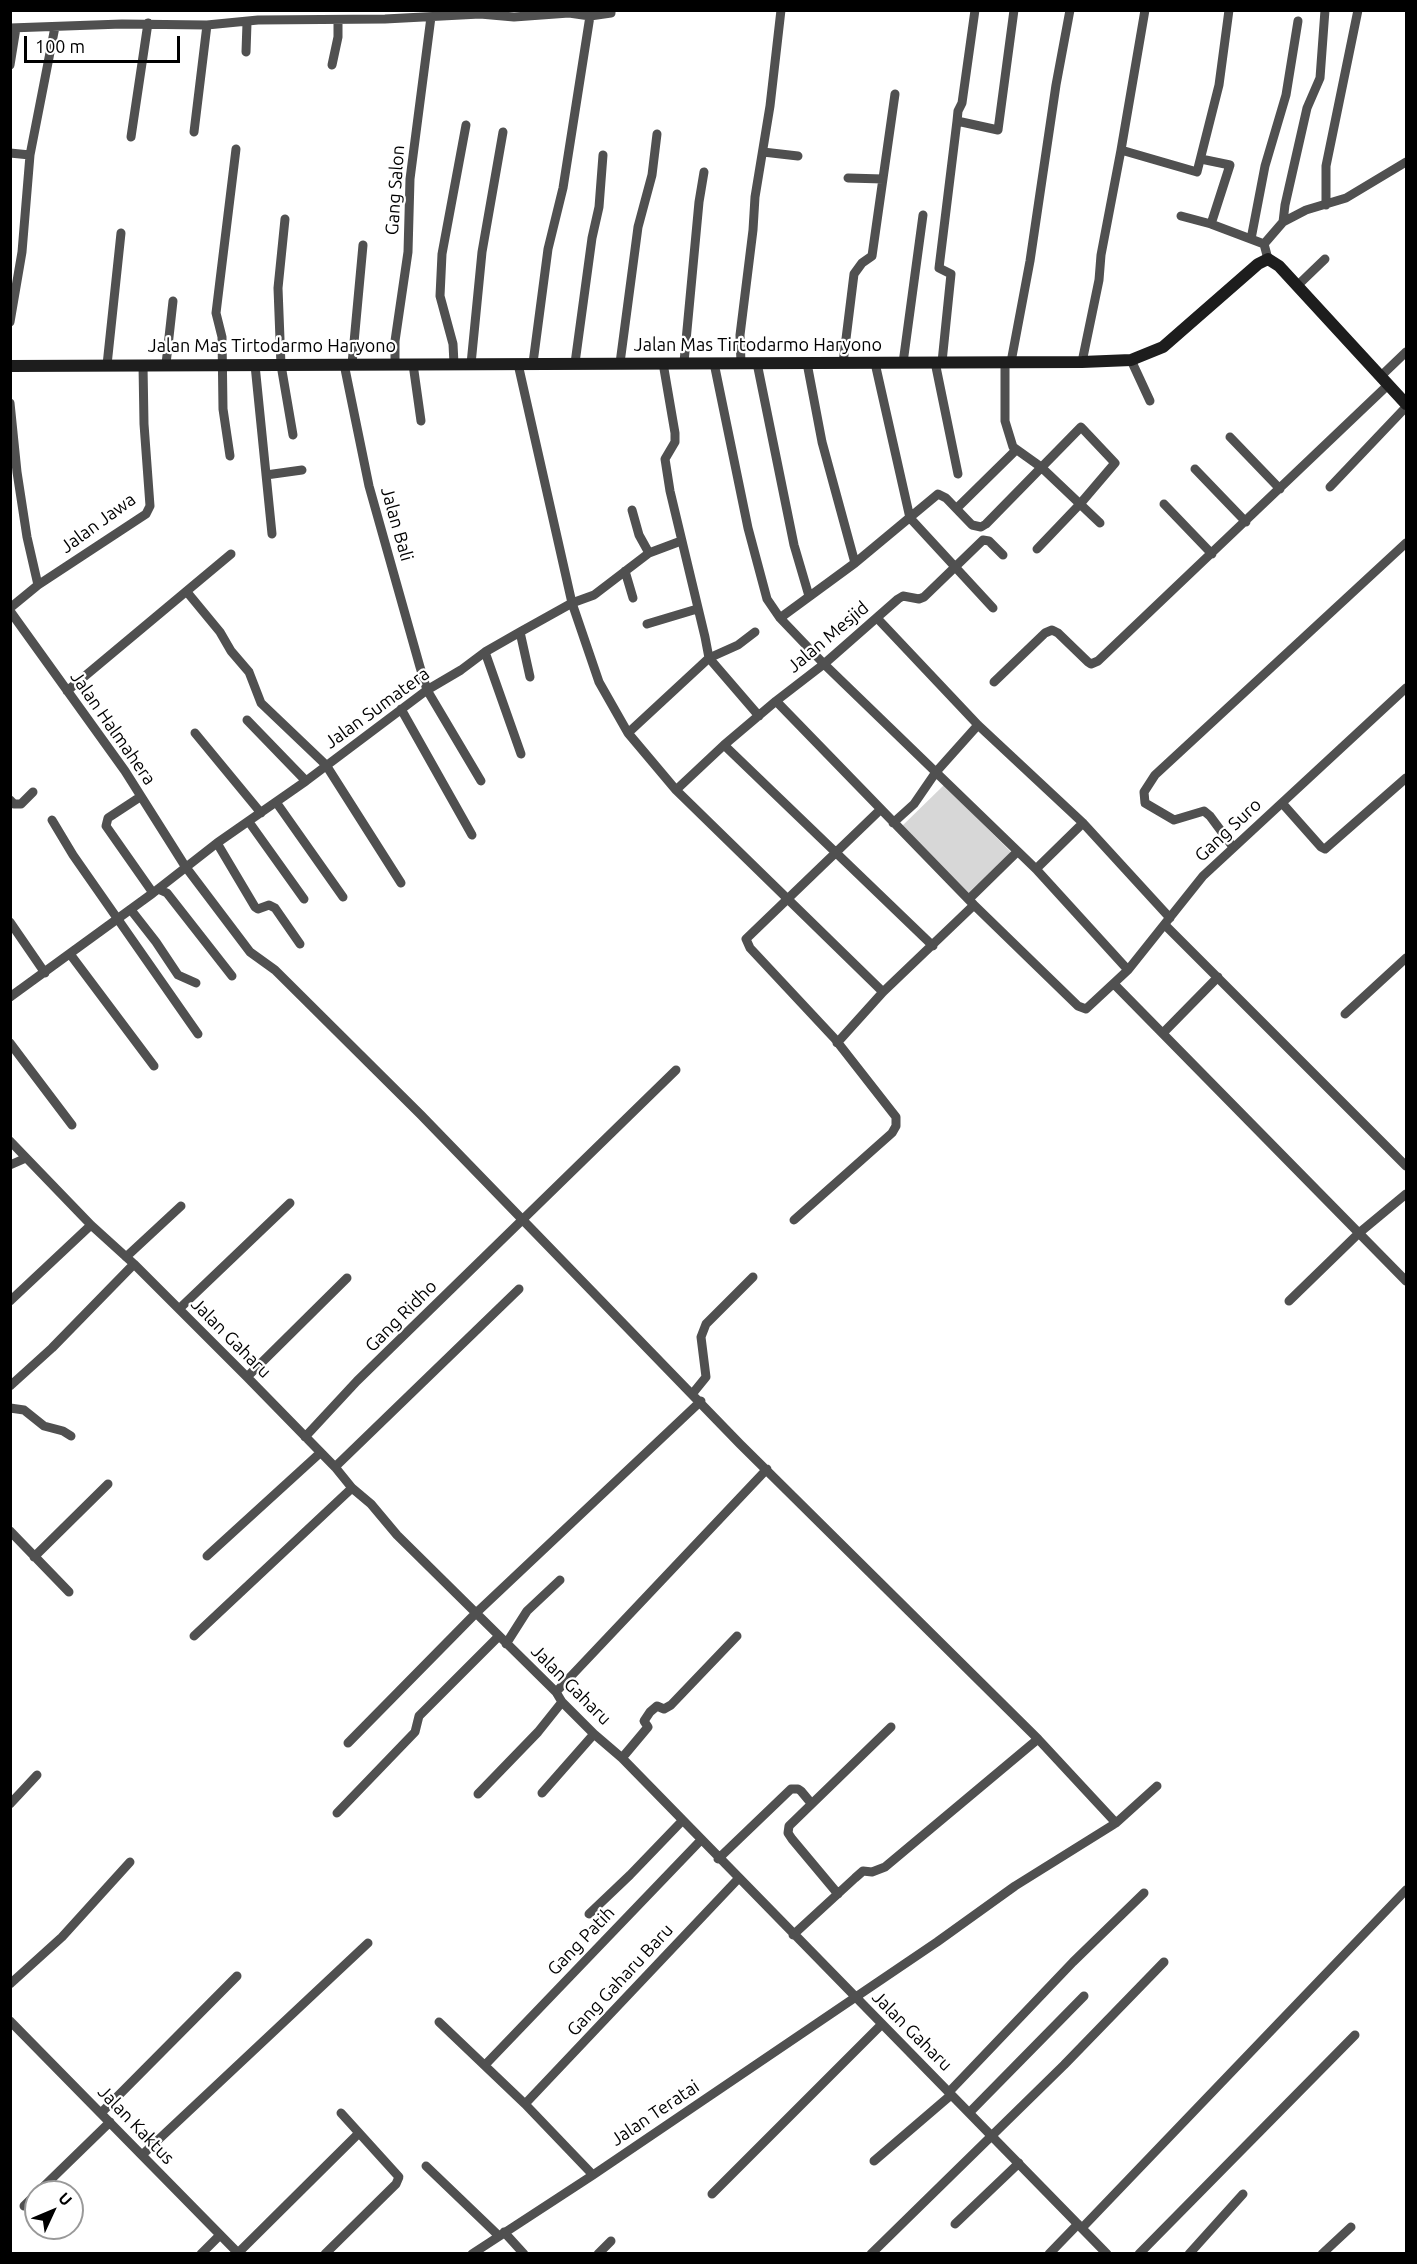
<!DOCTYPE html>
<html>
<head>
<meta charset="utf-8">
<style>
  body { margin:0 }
  #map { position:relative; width:1417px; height:2264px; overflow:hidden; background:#fff; font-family:Ubuntu,sans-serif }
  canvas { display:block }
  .frame { position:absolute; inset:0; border:12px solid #000; pointer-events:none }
  .north { position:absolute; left:24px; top:2180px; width:60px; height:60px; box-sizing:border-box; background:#fff; border:2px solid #999; border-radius:50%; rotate:46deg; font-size:16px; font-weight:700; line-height:24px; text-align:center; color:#000 }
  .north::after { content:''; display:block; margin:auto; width:21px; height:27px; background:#000; clip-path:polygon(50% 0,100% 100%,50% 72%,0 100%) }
  .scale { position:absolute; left:24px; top:36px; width:156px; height:27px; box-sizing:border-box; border:3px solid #000; border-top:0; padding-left:8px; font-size:18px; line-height:21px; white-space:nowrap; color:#000; -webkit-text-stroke:4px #fff; paint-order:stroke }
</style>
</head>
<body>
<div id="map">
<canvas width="1417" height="2264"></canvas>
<div class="frame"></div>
<div class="north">U</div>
<div class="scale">100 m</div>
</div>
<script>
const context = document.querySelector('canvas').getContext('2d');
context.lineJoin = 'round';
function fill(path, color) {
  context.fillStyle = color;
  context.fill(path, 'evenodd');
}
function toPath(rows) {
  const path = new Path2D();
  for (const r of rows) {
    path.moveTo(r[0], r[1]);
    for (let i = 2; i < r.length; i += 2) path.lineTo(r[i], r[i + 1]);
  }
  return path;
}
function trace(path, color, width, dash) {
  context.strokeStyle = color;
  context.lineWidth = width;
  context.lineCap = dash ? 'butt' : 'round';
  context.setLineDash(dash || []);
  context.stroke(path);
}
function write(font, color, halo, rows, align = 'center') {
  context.font = font + ' Ubuntu,sans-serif';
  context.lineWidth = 4.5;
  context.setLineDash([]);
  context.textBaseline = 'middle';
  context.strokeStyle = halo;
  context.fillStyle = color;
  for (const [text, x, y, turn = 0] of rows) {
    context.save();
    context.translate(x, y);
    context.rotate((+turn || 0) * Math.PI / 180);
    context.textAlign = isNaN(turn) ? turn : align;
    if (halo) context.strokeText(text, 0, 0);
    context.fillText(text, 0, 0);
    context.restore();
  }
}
fill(toPath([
  [944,785,1011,852,968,896,900,828]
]), '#d7d7d7');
trace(toPath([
  [10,28,122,24,207,25,258,20,385,19,480,14,514,17,569,13,590,16,611,13,611,10],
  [246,52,247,23],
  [10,65,16,28],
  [332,65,338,37,338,20],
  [957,121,958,111,962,103,975,10],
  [194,132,207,25],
  [131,137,148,23],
  [1121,150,1145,10],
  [763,152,798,156],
  [10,153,30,155],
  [1201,159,1230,165,1211,224],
  [848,178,883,179],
  [1326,205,1326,166,1358,10],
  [1181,216,1211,224,1264,244],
  [285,219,278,288,281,365,293,435],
  [1283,222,1285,205,1307,108,1320,78,1325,10],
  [1251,239,1265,166,1286,95,1298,21],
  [1268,259,1264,244,1283,222,1306,210,1346,198,1406,162],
  [1298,285,1325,259],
  [10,322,22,252,30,155,55,27],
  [1131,360,1150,401],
  [684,362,699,202,704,172],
  [935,362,958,474],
  [942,362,951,274,939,268,957,121,998,130,1014,10],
  [1005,362,1005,421,1013,447,1041,467,1100,523],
  [1011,362,1030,261,1056,85,1070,10],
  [1082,362,1099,280,1101,255,1121,150,1197,172,1219,85,1229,10],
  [533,363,548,249,563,188,590,16],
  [575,363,592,238,599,207,603,155],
  [620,363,638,227,652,175,657,134],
  [663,363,675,433,675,442,665,459,670,491,705,637,709,658,759,716],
  [714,363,748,528,767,599,780,618],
  [741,363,740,335,753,230,755,197,770,106,781,10],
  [757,363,794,545,809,596],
  [807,363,822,442,855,563],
  [843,363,854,274,862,263,872,256,895,94],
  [875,363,910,518,993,608],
  [903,363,923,215],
  [166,364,173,301],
  [344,364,369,486,420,667,427,690,481,781],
  [352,364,363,245],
  [395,364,395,341,408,252,410,179,431,17],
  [413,364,421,421],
  [454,364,453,344,440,296,442,254,466,125],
  [471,364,482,252,503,132],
  [518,364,572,603,599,682,628,733,676,790,883,992],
  [107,365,121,233],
  [255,365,272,534],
  [1381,376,1406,352],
  [10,403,17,472,27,537,38,585,10,608],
  [1230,437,1280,489],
  [230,456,223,409,222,337,216,313,236,149],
  [1195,469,1246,522],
  [266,475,302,470],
  [1330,487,1406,407],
  [1164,504,1212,554],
  [957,508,1016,450],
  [632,510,639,535,649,553],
  [1037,549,1080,504,1115,463,1081,427,986,524,981,527,972,525,946,498,938,494,855,563,780,618,824,664,1036,869,1128,970],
  [625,571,633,598],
  [38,585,146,514,150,506,144,424,143,365],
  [187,592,220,632,231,651,249,672,261,703,326,765,401,883],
  [10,611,125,771,185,866,250,952,275,970,421,1115,740,1444,1038,1739,1116,1823],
  [877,618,978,725,1083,823,1170,918],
  [647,624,697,609],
  [520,632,530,677],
  [485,652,521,754],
  [994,682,1045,633,1052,630,1058,633,1088,662,1091,664,1098,661,1389,384],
  [67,691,231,554],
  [776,701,974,905,1078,1006,1086,1009,1128,970,1203,876,1406,688],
  [401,709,472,835],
  [247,720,306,781],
  [195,733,261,813],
  [628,733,709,658,738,645,755,632],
  [724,745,933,946],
  [676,790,724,745,776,701,824,664,898,599,903,596,919,599,924,597,983,540,989,541,1003,555],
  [140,797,108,818,106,826,153,893],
  [10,800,14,804,21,804,33,792],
  [276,802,343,897],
  [1282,803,1321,847,1325,849,1406,778],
  [52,820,73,855,198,1034],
  [249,822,304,899],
  [893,823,914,804,936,772,978,725],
  [217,843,255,907,258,909,269,905,275,908,300,944],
  [1233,847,1210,816,1204,811,1174,820,1145,803,1144,792,1155,775,1406,543],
  [1036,869,1083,823],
  [158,889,167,893,232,976],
  [969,899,1017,852],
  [131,910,156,942,178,975,196,983],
  [10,922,45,973],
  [1165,925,1406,1166],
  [70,954,154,1066],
  [1114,984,1406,1281],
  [10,997,153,893,217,843,306,781,427,690,461,670,485,652,520,632,572,603,594,595,649,553,681,541],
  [1345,1014,1406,958],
  [1163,1033,1218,977],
  [10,1043,72,1125],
  [837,1043,883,992,974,905],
  [10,1141,91,1225,134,1264,247,1377,335,1467,352,1488,371,1504,397,1535,556,1692,562,1702,594,1734,622,1758,1107,2254],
  [10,1165,26,1158],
  [794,1220,892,1133,896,1126,896,1117,835,1039,750,948,746,939,881,809],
  [126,1257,181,1206],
  [10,1301,91,1225],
  [1289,1301,1359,1233,1406,1194],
  [179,1309,290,1203],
  [247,1377,347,1278],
  [10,1386,52,1348,134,1264],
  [693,1393,706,1377,701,1337,706,1324,753,1277],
  [10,1408,24,1410,44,1426,63,1431,71,1436],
  [305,1437,357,1381,676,1070],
  [335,1467,519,1289],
  [10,1531,69,1592],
  [207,1556,320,1453],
  [34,1557,108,1484],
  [194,1636,352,1488],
  [506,1644,527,1611,560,1580],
  [556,1692,767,1469],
  [348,1743,475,1614,701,1401],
  [622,1758,648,1727,644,1721,650,1712,657,1706,664,1709,671,1705,737,1636],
  [542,1793,594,1734],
  [478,1794,538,1732,562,1702],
  [10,1804,37,1775],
  [337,1813,415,1732,419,1716,499,1636],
  [718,1859,791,1789,798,1789,801,1791,811,1803],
  [838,1894,792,1839,788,1833,789,1826,891,1727],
  [589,1914,630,1875,682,1821],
  [793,1935,855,1878,863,1871,872,1872,885,1867,1038,1739],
  [10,1984,62,1937,130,1862],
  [10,2021,238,2253,359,2133],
  [439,2022,525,2104,593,2175],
  [485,2065,701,1840],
  [949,2092,1073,1962,1144,1893],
  [525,2104,738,1879],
  [101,2113,237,1976],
  [969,2113,1084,1996],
  [142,2155,368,1943],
  [874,2161,951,2095],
  [426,2166,499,2236],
  [38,2192,110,2122],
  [712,2194,882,2024],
  [24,2206,36,2194],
  [955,2224,1019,2163],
  [1082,2228,1406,1890],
  [504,2232,524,2254],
  [201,2254,220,2235],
  [325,2254,396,2184,399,2177,341,2113],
  [472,2254,593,2175,937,1942,1015,1886,1116,1823,1157,1786],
  [598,2254,611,2241],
  [871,2254,1064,2065,1164,1962],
  [1049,2254,1078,2224],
  [1139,2254,1355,2035],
  [1189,2254,1243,2194],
  [1322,2254,1351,2227]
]), '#505050', 9);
trace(toPath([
  [10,366,1082,362,1131,360,1163,347,1258,264,1268,259,1279,266,1406,404]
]), '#1d1d1d', 12);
write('18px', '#000', '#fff', [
  ["Gang Salon",395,190,-86],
  ["Jalan Mas Tirtodarmo Haryono",758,345],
  ["Jalan Mas Tirtodarmo Haryono",272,346],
  ["Jalan Jawa",98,523,-36],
  ["Jalan Bali",397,524,74],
  ["Jalan Mesjid",828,637,-40],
  ["Jalan Sumatera",377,708,-36],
  ["Jalan Halmahera",113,728,55],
  ["Gang Suro",1228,830,-43],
  ["Gang Ridho",401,1316,-45],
  ["Jalan Gaharu",231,1338,45],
  ["Jalan Gaharu",571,1685,45],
  ["Gang Patih",581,1941,-46],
  ["Gang Gaharu Baru",620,1980,-47],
  ["Jalan Gaharu",912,2031,45],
  ["Jalan Teratai",655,2113,-34],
  ["Jalan Kaktus",136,2125,46]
]);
</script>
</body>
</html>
